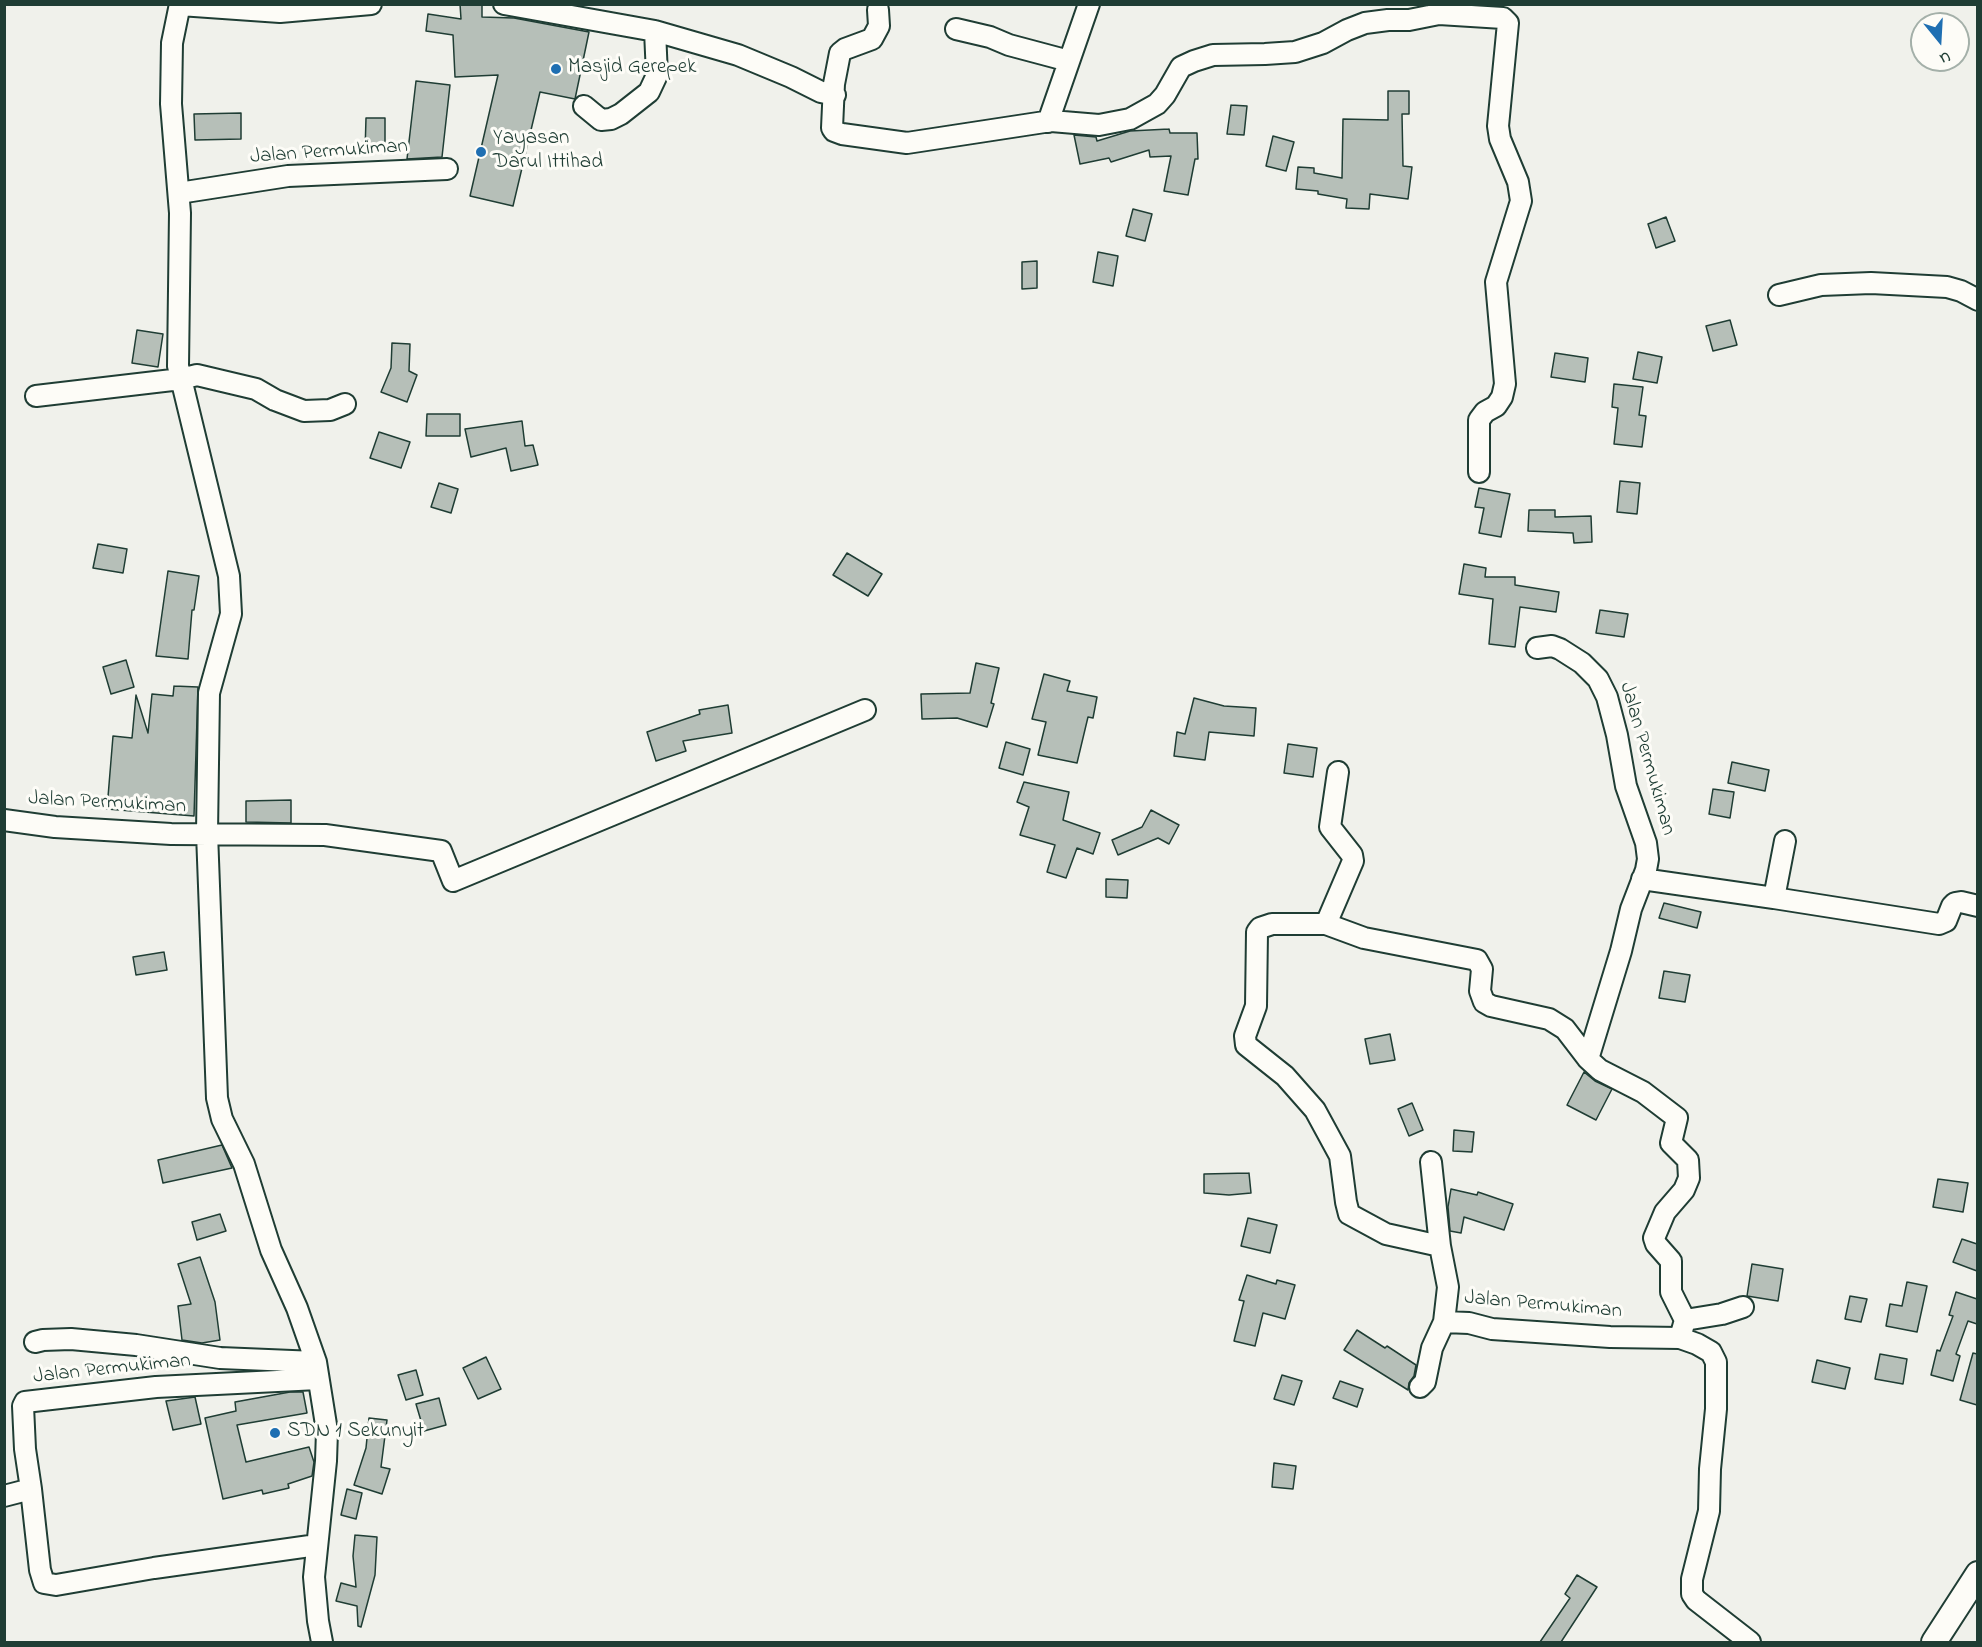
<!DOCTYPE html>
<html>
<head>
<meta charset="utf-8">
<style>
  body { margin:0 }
  #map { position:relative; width:1982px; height:1647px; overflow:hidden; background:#f0f1eb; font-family:"Indie Flower",sans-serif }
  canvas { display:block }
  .frame { position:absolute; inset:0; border:6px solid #1f3d34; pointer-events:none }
  .north { position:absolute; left:1910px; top:12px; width:60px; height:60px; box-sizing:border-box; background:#fdfcf7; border:2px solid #a4b0a9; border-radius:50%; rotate:162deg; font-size:16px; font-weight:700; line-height:24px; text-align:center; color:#1f3d34 }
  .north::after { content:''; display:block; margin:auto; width:21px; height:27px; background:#1f6fb2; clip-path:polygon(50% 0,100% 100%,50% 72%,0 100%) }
</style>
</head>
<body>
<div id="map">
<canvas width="1982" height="1647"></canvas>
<div class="frame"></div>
<div class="north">U</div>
</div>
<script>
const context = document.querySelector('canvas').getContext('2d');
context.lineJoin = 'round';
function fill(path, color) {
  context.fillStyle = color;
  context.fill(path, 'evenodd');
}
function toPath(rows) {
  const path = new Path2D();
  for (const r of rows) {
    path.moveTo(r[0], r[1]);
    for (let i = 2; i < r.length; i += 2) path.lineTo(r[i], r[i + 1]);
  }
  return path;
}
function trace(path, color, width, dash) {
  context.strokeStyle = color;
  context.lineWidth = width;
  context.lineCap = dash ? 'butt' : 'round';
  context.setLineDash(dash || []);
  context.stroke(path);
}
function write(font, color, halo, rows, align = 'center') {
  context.font = font + ' "Indie Flower",sans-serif';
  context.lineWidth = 6;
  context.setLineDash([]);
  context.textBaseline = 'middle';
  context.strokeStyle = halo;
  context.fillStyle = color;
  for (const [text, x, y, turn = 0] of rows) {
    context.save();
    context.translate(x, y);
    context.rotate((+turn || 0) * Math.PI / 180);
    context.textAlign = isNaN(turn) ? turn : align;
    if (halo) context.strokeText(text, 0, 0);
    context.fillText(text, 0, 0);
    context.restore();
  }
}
const building = toPath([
  [460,4,482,4,482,17,514,18,589,32,575,99,540,92,513,206,470,196,498,75,455,77,453,35,426,31,428,14,461,19,460,4],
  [416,81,450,85,442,157,407,159,416,81],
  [1388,91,1409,91,1409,114,1402,114,1403,166,1412,167,1408,199,1370,194,1369,209,1346,208,1347,199,1318,194,1318,191,1296,189,1298,167,1314,168,1314,173,1342,178,1343,119,1388,120,1388,91],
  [1231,105,1247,106,1244,135,1227,134,1231,105],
  [241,113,241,139,195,140,194,114,241,113],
  [366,118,385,118,385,152,365,152,366,118],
  [1169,129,1170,133,1197,133,1198,159,1195,159,1188,195,1164,191,1171,156,1150,157,1149,150,1111,162,1109,158,1080,164,1074,135,1096,137,1097,141,1130,131,1169,129],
  [1273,136,1294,142,1286,171,1266,166,1273,136],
  [1133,209,1152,214,1145,241,1126,236,1133,209],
  [1666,217,1675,241,1656,248,1648,224,1666,217],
  [1098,252,1118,256,1113,286,1093,282,1098,252],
  [1037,261,1037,288,1022,289,1022,262,1037,261],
  [1730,320,1737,345,1713,351,1706,326,1730,320],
  [137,330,163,334,158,367,132,363,137,330],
  [392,343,410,344,409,371,417,375,407,402,381,392,391,368,392,343],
  [1638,352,1662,357,1657,383,1633,379,1638,352],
  [1555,353,1588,358,1585,382,1551,377,1555,353],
  [1614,384,1643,387,1639,415,1646,416,1642,447,1614,444,1618,408,1612,407,1614,384],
  [427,414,460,414,460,436,426,436,427,414],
  [522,421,525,446,533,445,538,465,511,471,506,448,471,457,465,429,522,421],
  [379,432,410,442,401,468,370,458,379,432],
  [1620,481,1640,483,1637,514,1617,512,1620,481],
  [439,483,458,489,451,513,431,507,439,483],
  [1479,488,1510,494,1501,537,1479,533,1484,508,1475,507,1479,488],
  [1529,510,1555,510,1555,517,1591,516,1592,542,1574,543,1573,533,1528,531,1529,510],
  [98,544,127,549,123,573,93,568,98,544],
  [847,553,882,574,868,596,833,575,847,553],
  [1464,564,1486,568,1485,577,1515,577,1515,585,1559,592,1556,612,1520,607,1515,647,1489,644,1493,599,1459,594,1464,564],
  [168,571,199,576,194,610,192,610,188,659,156,656,168,571],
  [1600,610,1628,614,1624,637,1596,633,1600,610],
  [126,660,134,687,111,694,103,667,126,660],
  [976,663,999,668,991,703,994,704,987,727,957,718,922,719,921,694,970,693,976,663],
  [1044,674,1070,681,1067,691,1097,697,1093,718,1088,717,1077,763,1038,755,1046,722,1032,719,1044,674],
  [174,686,198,687,194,816,107,809,113,736,132,738,136,695,148,733,152,694,173,696,174,686],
  [1194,698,1224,706,1256,708,1254,736,1209,732,1205,760,1174,756,1177,732,1185,734,1194,698],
  [728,705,732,733,683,741,686,751,656,761,647,732,700,714,699,710,728,705],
  [1006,742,1030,749,1023,775,999,768,1006,742],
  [1288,744,1317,748,1313,777,1284,773,1288,744],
  [1732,762,1769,770,1765,791,1728,783,1732,762],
  [1024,782,1069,792,1063,820,1100,833,1093,854,1077,848,1066,878,1047,872,1055,845,1020,835,1029,807,1017,802,1024,782],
  [1713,789,1734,792,1730,818,1709,814,1713,789],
  [291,800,291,823,246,822,246,801,291,800],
  [1151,810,1179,825,1169,844,1158,838,1118,855,1112,840,1142,827,1151,810],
  [1106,879,1128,880,1127,898,1106,897,1106,879],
  [1664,903,1701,912,1697,928,1659,918,1664,903],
  [164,952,167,970,136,975,133,957,164,952],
  [1664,971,1690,975,1685,1002,1659,998,1664,971],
  [1390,1034,1395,1060,1370,1064,1365,1039,1390,1034],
  [1584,1072,1595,1081,1612,1089,1596,1120,1567,1105,1584,1072],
  [1412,1103,1423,1130,1409,1136,1398,1109,1412,1103],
  [1454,1130,1474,1132,1472,1152,1453,1151,1454,1130],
  [222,1145,232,1168,163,1183,158,1160,222,1145],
  [1249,1173,1251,1193,1229,1195,1204,1193,1204,1174,1249,1173],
  [1938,1179,1968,1183,1963,1212,1933,1207,1938,1179],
  [1451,1189,1477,1195,1478,1192,1513,1204,1504,1230,1464,1217,1461,1233,1450,1231,1448,1207,1451,1189],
  [220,1214,226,1231,197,1240,192,1222,220,1214],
  [1248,1218,1277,1225,1270,1253,1241,1246,1248,1218],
  [1962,1239,1977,1244,1977,1271,1953,1262,1962,1239],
  [200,1257,215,1302,220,1340,202,1343,182,1340,178,1306,191,1304,178,1264,200,1257],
  [1752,1264,1783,1269,1778,1301,1747,1296,1752,1264],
  [1247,1275,1276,1284,1277,1280,1295,1285,1285,1319,1263,1313,1255,1346,1234,1341,1244,1301,1239,1300,1247,1275],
  [1907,1282,1927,1286,1917,1332,1886,1326,1890,1304,1902,1306,1907,1282],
  [1956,1292,1977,1299,1977,1324,1968,1321,1956,1354,1960,1356,1953,1381,1931,1375,1937,1350,1940,1351,1953,1316,1949,1315,1956,1292],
  [1850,1296,1867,1299,1861,1322,1845,1319,1850,1296],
  [1357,1330,1385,1348,1387,1346,1416,1365,1414,1376,1409,1383,1408,1390,1344,1350,1357,1330],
  [1973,1353,1977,1354,1977,1405,1960,1400,1973,1353],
  [1880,1354,1907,1359,1903,1384,1875,1379,1880,1354],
  [486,1357,501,1389,478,1399,463,1368,486,1357],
  [1817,1360,1850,1368,1845,1389,1812,1382,1817,1360],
  [416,1370,423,1395,406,1400,398,1375,416,1370],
  [1282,1375,1302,1381,1294,1405,1274,1399,1282,1375],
  [1340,1381,1363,1389,1357,1407,1333,1398,1340,1381],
  [290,1392,303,1392,307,1413,237,1425,246,1462,309,1447,314,1462,312,1476,288,1484,289,1488,263,1494,262,1490,223,1499,205,1418,236,1411,235,1402,290,1392],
  [195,1397,201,1424,173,1430,166,1401,195,1397],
  [439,1398,446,1425,424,1431,416,1404,439,1398],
  [369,1418,387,1420,381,1467,390,1469,382,1494,354,1485,366,1448,369,1418],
  [1274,1463,1296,1466,1293,1489,1272,1487,1274,1463],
  [347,1489,362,1493,356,1519,341,1515,347,1489],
  [355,1535,377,1537,375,1575,361,1627,358,1626,357,1606,336,1601,341,1583,356,1587,353,1556,355,1535],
  [1577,1575,1597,1587,1561,1642,1540,1642,1570,1598,1565,1594,1577,1575]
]);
fill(building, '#b6bfb8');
trace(building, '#1f3d34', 1.5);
const minor = toPath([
  [180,4,172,43,171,104,180,213,178,366,229,576,231,614,209,693,207,833,217,1098,222,1119,244,1164,271,1250,297,1308,316,1362,327,1431,326,1461,314,1577,318,1621,322,1642],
  [504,4,655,31,738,55,791,77,821,92,835,95],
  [1438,4,1439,14,1503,18,1508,23,1498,126,1500,139,1518,182,1521,201,1496,282,1505,384,1502,397,1496,406,1485,412,1479,420,1479,472],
  [180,5,280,12,371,4],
  [878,10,879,26,872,39,845,49,840,53,834,84,832,128,834,131,842,134,907,143,1051,121,1099,125,1130,119,1157,104,1165,95,1181,67,1194,61,1213,55,1265,54,1295,52,1323,43,1347,30,1365,23,1388,20,1409,20,1439,14],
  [956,29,990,37,1009,45,1069,61],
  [584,106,601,120,611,119,621,114,649,92,657,75,655,31],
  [1048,122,1089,4],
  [179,193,288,176,447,169],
  [1779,295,1821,285,1871,283,1947,287,1961,291,1978,300],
  [36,396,181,379,197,375,256,389,275,400,304,411,330,410,345,404],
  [1537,648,1552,646,1560,649,1582,663,1598,679,1607,697,1617,735,1626,786,1646,843,1648,859,1646,870,1631,909,1621,951,1588,1059,1600,1070,1643,1092,1677,1118,1671,1143,1688,1160,1689,1178,1684,1190,1665,1212,1654,1238,1656,1244,1671,1261,1671,1292,1685,1320],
  [1338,772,1330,827,1352,855,1353,861,1326,924,1364,938,1477,960,1482,969,1480,991,1484,1002,1491,1006,1549,1019,1565,1029,1588,1059],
  [4,820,55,827,171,834,325,835,441,851,453,881,865,710],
  [1785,841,1774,898,1939,924,1946,921,1952,906,1955,903,1961,902,1978,906],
  [1642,879,1774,898],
  [1326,924,1272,924,1260,928,1257,932,1256,1006,1245,1036,1246,1045,1285,1076,1315,1110,1340,1156,1346,1202,1349,1214,1386,1234,1440,1246,1448,1287,1444,1322,1432,1348,1425,1382,1420,1387],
  [1431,1162,1440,1246],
  [1743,1307,1722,1314,1685,1320,1680,1338,1697,1344,1711,1352,1716,1362,1716,1409,1710,1469,1709,1511,1692,1579,1692,1594,1696,1600,1750,1642],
  [1444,1322,1469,1323,1492,1329,1610,1337,1680,1338],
  [35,1342,43,1340,71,1339,136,1345,220,1358,316,1362],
  [31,1489,40,1570,44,1583,56,1585,154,1568,317,1545],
  [4,1496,31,1489,25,1449,23,1406,25,1402,156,1387,318,1379]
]);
const tertiary = toPath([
  [1934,1642,1978,1574]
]);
trace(minor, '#1f3d34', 24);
trace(tertiary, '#1f3d34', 28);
trace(minor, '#fdfcf7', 20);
trace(tertiary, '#fdfcf7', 24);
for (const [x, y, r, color] of [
  [556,69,6,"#1f6fb2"],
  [481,152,6,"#1f6fb2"],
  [275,1433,6,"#1f6fb2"]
]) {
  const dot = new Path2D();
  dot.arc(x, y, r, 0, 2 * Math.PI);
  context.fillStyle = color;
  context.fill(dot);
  trace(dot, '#fdfcf7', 2);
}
write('21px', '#1f3d34', '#fdfcf7', [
  ["Masjid Gerepek",568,69],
  ["Yayasan",493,140],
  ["Darul Ittihad",493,164],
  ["SDN 1 Sekunyit",287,1433]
], 'left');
write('21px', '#1f3d34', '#fdfcf7', [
  ["Jalan Permukiman",329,153,-4],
  ["Jalan Permukiman",1646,759,74],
  ["Jalan Permukiman",107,804,3],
  ["Jalan Permukiman",1543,1306,5],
  ["Jalan Permukiman",112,1370,-6]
]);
</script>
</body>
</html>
